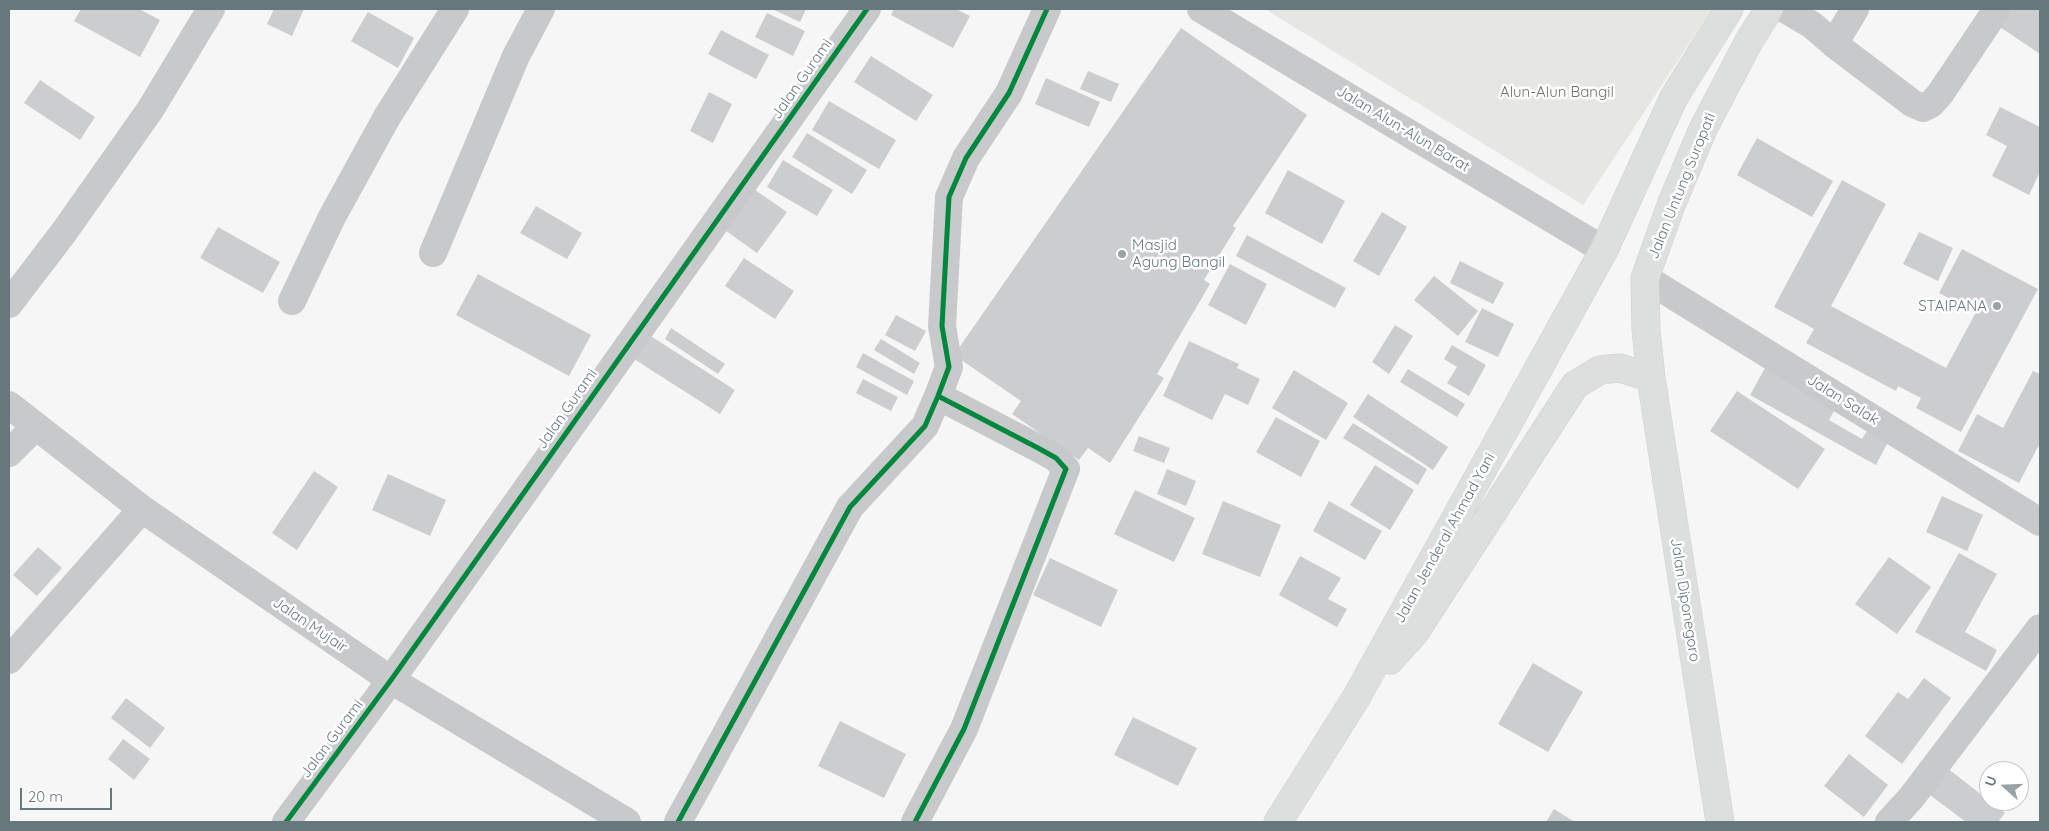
<!DOCTYPE html>
<html>
<head>
<meta charset="utf-8">
<style>
  body { margin:0 }
  #map { position:relative; width:2049px; height:831px; overflow:hidden; background:#f6f6f6; font-family:Quicksand,sans-serif }
  canvas { display:block }
  .frame { position:absolute; inset:0; border:10px solid #66787c; pointer-events:none }
  .north { position:absolute; left:1979px; top:761px; width:50px; height:50px; box-sizing:border-box; background:#fff; border:1px solid #c2c9cb; border-radius:50%; rotate:290deg; font-size:14px; font-weight:700; line-height:20px; text-align:center; color:#66787c }
  .north::after { content:''; display:block; margin:auto; width:18px; height:22px; background:#98a4a7; clip-path:polygon(50% 0,100% 100%,50% 72%,0 100%) }
  .scale { position:absolute; left:20px; top:788px; width:92px; height:22px; box-sizing:border-box; border:2px solid #66787c; border-top:0; padding-left:6px; font-size:15px; line-height:18px; white-space:nowrap; color:#66787c; -webkit-text-stroke:4px #fff; paint-order:stroke }
</style>
</head>
<body>
<div id="map">
<canvas width="2049" height="831"></canvas>
<div class="frame"></div>
<div class="north">U</div>
<div class="scale">20 m</div>
</div>
<script>
const context = document.querySelector('canvas').getContext('2d');
context.lineJoin = 'round';
function fill(path, color) {
  context.fillStyle = color;
  context.fill(path, 'evenodd');
}
function toPath(rows) {
  const path = new Path2D();
  for (const r of rows) {
    path.moveTo(r[0], r[1]);
    for (let i = 2; i < r.length; i += 2) path.lineTo(r[i], r[i + 1]);
  }
  return path;
}
function trace(path, color, width, dash) {
  context.strokeStyle = color;
  context.lineWidth = width;
  context.lineCap = dash ? 'butt' : 'round';
  context.setLineDash(dash || []);
  context.stroke(path);
}
function write(font, color, halo, rows, align = 'center') {
  context.font = font + ' Quicksand,sans-serif';
  context.lineWidth = 5;
  context.setLineDash([]);
  context.textBaseline = 'middle';
  context.strokeStyle = halo;
  context.fillStyle = color;
  for (const [text, x, y, turn = 0] of rows) {
    context.save();
    context.translate(x, y);
    context.rotate((+turn || 0) * Math.PI / 180);
    context.textAlign = isNaN(turn) ? turn : align;
    if (halo) context.strokeText(text, 0, 0);
    context.fillText(text, 0, 0);
    context.restore();
  }
}
fill(toPath([
  [1265,9,1712,9,1583,205]
]), '#e6e7e3');
fill(toPath([
  [81,9,139,9,160,20,140,57,74,21],
  [274,9,304,9,292,36,267,24],
  [772,9,806,9,800,22],
  [894,9,956,9,970,16,953,48,891,15],
  [2008,9,2040,9,2040,54,1997,25],
  [368,12,414,38,398,68,351,41],
  [767,13,805,31,793,56,755,37],
  [1181,28,1307,115,1233,226,1236,228,1204,280,1210,284,1157,374,1164,378,1110,463,1088,448,1079,460,1012,414,1021,401,954,355],
  [721,30,769,55,756,79,708,54],
  [871,56,933,95,916,121,854,82],
  [1088,71,1119,84,1111,102,1080,89],
  [1046,78,1100,102,1089,127,1035,104],
  [40,80,95,117,80,140,24,103],
  [709,92,732,104,713,143,690,131],
  [829,101,896,140,879,169,812,130],
  [2000,107,2040,127,2040,172,2029,195,1992,176,2007,146,1986,135],
  [807,133,867,170,852,194,792,157],
  [1757,138,1833,181,1812,217,1737,175],
  [783,160,833,190,817,216,767,187],
  [1288,170,1345,201,1322,244,1265,213],
  [1842,180,1886,204,1831,306,1946,368,1976,312,1939,293,1962,249,2038,289,1961,432,1916,408,1921,398,1898,386,1896,391,1806,343,1814,329,1774,307],
  [755,190,787,212,757,253,726,231],
  [536,206,582,233,567,259,520,233],
  [1382,212,1407,227,1379,276,1353,261],
  [218,227,280,262,263,293,200,258],
  [1919,232,1953,248,1938,281,1903,264],
  [1247,235,1346,288,1335,308,1236,256],
  [744,258,794,291,775,319,725,286],
  [1460,261,1504,283,1493,304,1450,283],
  [1230,264,1267,284,1246,325,1208,305],
  [478,274,591,335,569,376,456,315],
  [1434,276,1478,311,1458,336,1414,300],
  [1482,308,1514,324,1498,357,1465,342],
  [896,315,926,331,915,351,885,335],
  [1395,325,1413,336,1389,374,1372,362],
  [671,328,725,364,718,374,665,339],
  [649,335,735,390,720,414,634,359],
  [881,339,920,363,914,374,874,350],
  [1189,341,1239,364,1237,368,1260,379,1248,405,1225,394,1212,420,1163,396],
  [1452,345,1486,365,1469,396,1447,383,1457,367,1444,359],
  [863,353,914,381,907,395,856,367],
  [1765,368,1836,407,1829,420,1862,439,1868,429,1889,440,1876,465,1750,395],
  [1408,369,1465,404,1457,417,1400,382],
  [1294,370,1348,403,1326,440,1272,408],
  [2033,371,2040,374,2040,443,2019,483,1958,451,1977,414,2003,428],
  [863,379,898,397,891,411,856,393],
  [1737,391,1825,449,1798,489,1710,431],
  [1368,394,1448,447,1433,470,1353,417],
  [1276,417,1320,441,1301,477,1256,452],
  [1353,423,1427,469,1418,485,1343,438],
  [1139,436,1170,448,1164,463,1133,451],
  [1375,465,1414,490,1390,530,1350,505],
  [1167,469,1196,481,1186,506,1157,494],
  [314,471,338,487,297,550,272,533],
  [388,474,446,500,430,536,372,510],
  [1135,490,1195,518,1174,562,1114,534],
  [1942,496,1983,515,1967,551,1926,532],
  [1223,501,1281,525,1260,577,1202,554],
  [1329,501,1382,531,1365,560,1313,531],
  [38,547,62,568,37,596,13,575],
  [1959,553,1997,574,1965,632,1997,650,1986,671,1915,632],
  [1300,556,1341,578,1328,599,1347,609,1337,627,1279,595],
  [1889,557,1931,587,1897,634,1855,604],
  [1050,558,1118,590,1101,627,1033,595],
  [1533,663,1583,692,1548,752,1498,724],
  [1924,678,1951,698,1902,764,1865,736,1898,692,1908,699],
  [126,698,165,728,150,748,111,718],
  [1133,717,1197,748,1178,786,1114,755],
  [840,721,906,754,884,798,818,766],
  [123,739,150,759,134,780,108,759],
  [1849,754,1888,785,1864,817,1824,786],
  [1942,764,2005,813,1998,822,1966,822,1922,789],
  [1554,809,1575,822,1546,822]
]), '#cccdce');
const trunk = toPath([
  [1390,660,1415,632,1575,385,1600,370,1620,368,1651,378],
  [1278,822,1356,698,1604,250,1674,97,1729,9],
  [1720,822,1651,378,1646,330,1645,278,1671,205,1703,129,1749,41,1769,9]
]);
trace(trunk, '#d0d1d2', 29);
trace(toPath([
  [1201,9,1604,250],
  [1785,9,1812,25,1834,44,1855,9],
  [1834,44,1912,103,1923,108,1931,104,1940,94,1997,9],
  [433,253,516,56,541,9],
  [1645,278,2040,522],
  [292,301,332,217,387,117,455,9],
  [9,304,64,232,150,110,211,9],
  [9,405,142,509,391,680,627,822],
  [9,453,36,426],
  [9,660,142,509],
  [286,822,391,680,867,9],
  [678,822,850,507,925,426,938,396,949,367,942,326,949,197,966,158,1009,93,1047,9],
  [915,822,964,729,1066,469,1056,458,1038,448,938,396],
  [1889,822,1911,798,2040,628]
]), '#c7c9ca', 28);
trace(trunk, '#dddede', 28);
trace(toPath([
  [286,822,391,680,867,9],
  [678,822,850,507,925,426,938,396,949,367,942,326,949,197,966,158,1009,93,1047,9],
  [915,822,964,729,1066,469,1056,458,1038,448,938,396]
]), '#00873e', 5);
for (const [x, y, r, color] of [
  [1122,254,5,"#98a4a7"],
  [1997,306,5,"#98a4a7"]
]) {
  const dot = new Path2D();
  dot.arc(x, y, r, 0, 2 * Math.PI);
  context.fillStyle = color;
  context.fill(dot);
  trace(dot, '#fff', 2);
}
write('15px', '#66787c', '#fff', [
  ["Jalan Gurami",802,79,-55],
  ["Jalan Alun-Alun Barat",1403,129,31],
  ["Jalan Untung Suropati",1682,186,-68],
  ["Jalan Salak",1843,400,32],
  ["Jalan Gurami",567,409,-55],
  ["Jalan Jenderal Ahmad Yani",1445,538,-61],
  ["Jalan Diponegoro",1685,600,81],
  ["Jalan Mujair",310,625,34],
  ["Jalan Gurami",332,739,-53]
]);
write('15px', '#6b7564', '#fff', [
  ["Alun-Alun Bangil",1557,92]
]);
write('15px', '#66787c', '#fff', [
  ["Masjid",1132,245],
  ["Agung Bangil",1132,262],
  ["STAIPANA",1987,306,"right"]
], 'left');
</script>
</body>
</html>
